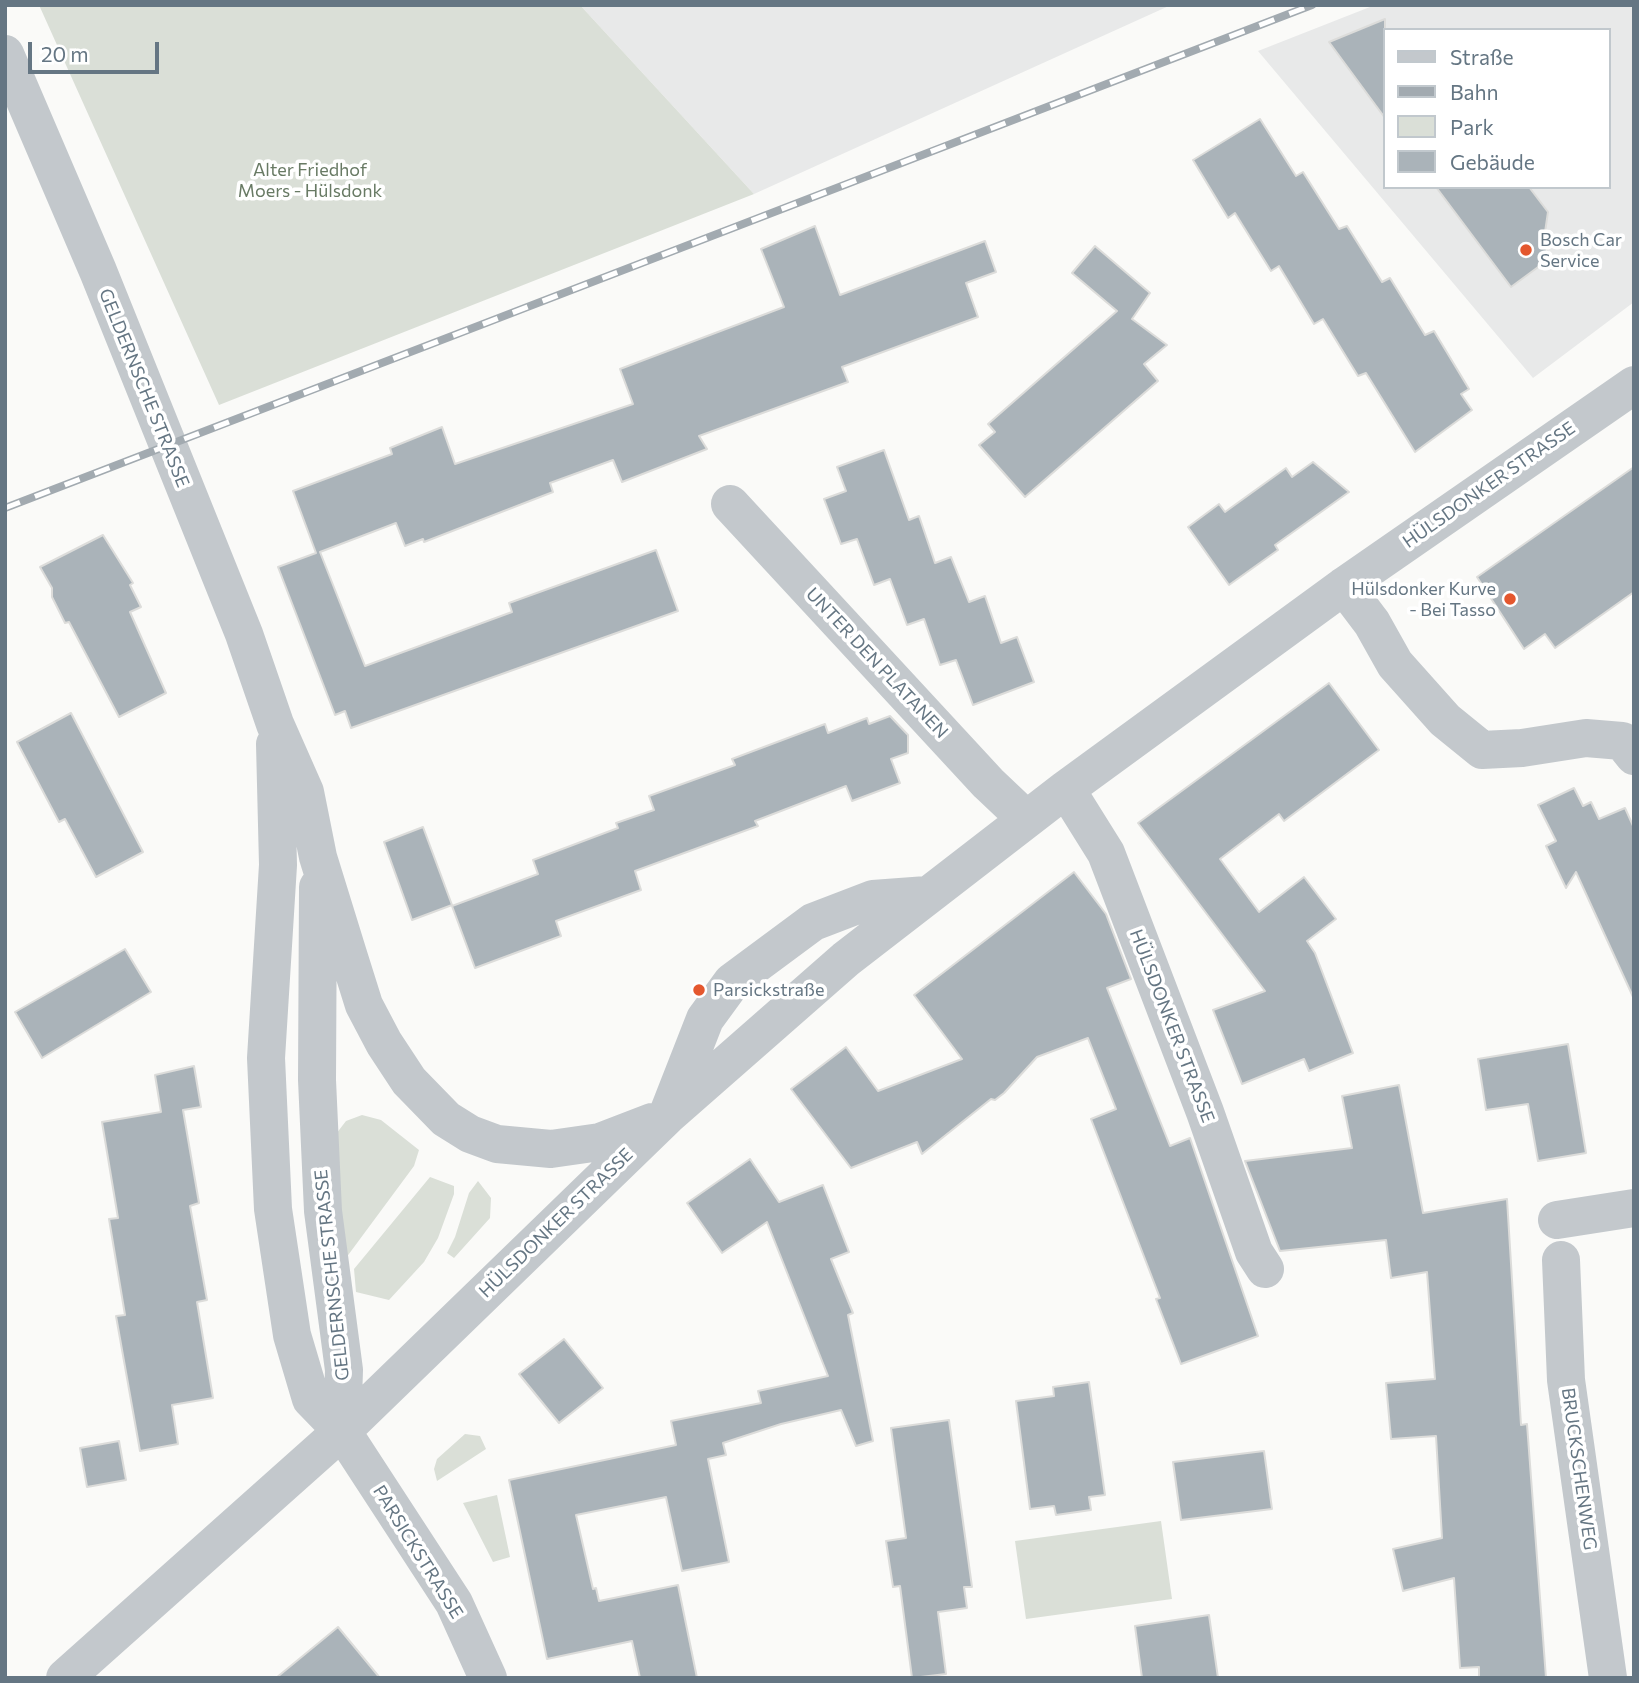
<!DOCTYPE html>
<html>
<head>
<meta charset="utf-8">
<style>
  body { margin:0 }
  #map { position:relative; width:1639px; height:1683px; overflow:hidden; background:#fafaf8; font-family:Commissioner,sans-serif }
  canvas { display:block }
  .frame { position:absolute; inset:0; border:7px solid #657683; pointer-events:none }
  .legend { position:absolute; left:1383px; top:28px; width:228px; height:161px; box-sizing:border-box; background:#fff; border:2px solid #c1c8cd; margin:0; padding:9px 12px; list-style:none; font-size:21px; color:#657683 }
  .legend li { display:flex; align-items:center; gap:14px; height:35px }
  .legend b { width:35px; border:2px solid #c1c8cd }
  .scale { position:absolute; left:28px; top:42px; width:131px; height:32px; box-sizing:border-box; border:4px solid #657683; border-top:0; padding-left:9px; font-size:21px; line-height:24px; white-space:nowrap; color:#657683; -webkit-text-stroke:5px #fff; paint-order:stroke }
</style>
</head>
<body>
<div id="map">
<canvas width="1639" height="1683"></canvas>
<div class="frame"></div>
<ul class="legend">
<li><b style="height:9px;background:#c3c8cc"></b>Straße</li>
<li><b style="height:9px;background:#a2aab0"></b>Bahn</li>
<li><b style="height:19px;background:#dadfd7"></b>Park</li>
<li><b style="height:19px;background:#aab3b9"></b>Gebäude</li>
</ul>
<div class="scale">20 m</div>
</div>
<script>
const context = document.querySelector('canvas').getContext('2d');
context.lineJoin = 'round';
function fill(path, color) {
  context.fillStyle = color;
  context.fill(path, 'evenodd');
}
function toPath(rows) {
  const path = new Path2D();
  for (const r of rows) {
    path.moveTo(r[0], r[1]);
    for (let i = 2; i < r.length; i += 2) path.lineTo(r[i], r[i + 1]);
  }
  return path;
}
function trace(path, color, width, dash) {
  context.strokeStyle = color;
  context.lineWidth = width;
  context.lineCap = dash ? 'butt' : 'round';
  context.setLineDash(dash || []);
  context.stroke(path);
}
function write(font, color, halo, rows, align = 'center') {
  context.font = font + ' Commissioner,sans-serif';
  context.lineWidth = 7;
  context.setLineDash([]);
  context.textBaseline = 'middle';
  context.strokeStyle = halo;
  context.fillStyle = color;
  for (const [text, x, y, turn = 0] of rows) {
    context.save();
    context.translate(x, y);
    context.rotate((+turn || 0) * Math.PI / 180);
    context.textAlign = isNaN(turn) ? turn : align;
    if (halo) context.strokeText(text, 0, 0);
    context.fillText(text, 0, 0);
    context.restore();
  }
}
fill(toPath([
  [580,5,1171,5,754,194],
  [1375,5,1634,5,1634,302,1533,378,1258,51],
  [1385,30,1609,30,1609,187,1385,187]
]), '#e8e9e9');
fill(toPath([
  [39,5,580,5,754,194,219,405],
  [362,1115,381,1120,419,1150,414,1166,343,1262,336,1134,346,1121],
  [430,1177,454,1186,454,1194,438,1238,424,1262,389,1300,356,1292,354,1269],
  [478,1181,491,1198,490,1218,454,1258,447,1253,455,1237,469,1193],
  [465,1434,480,1436,486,1449,437,1481,434,1469,437,1459],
  [497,1495,510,1557,493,1562,463,1503],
  [1161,1521,1172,1599,1026,1619,1015,1541]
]), '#dadfd7');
const building = toPath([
  [1385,19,1385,118,1329,42,1385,19],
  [1260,119,1296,176,1303,172,1339,229,1347,226,1382,282,1390,278,1425,335,1434,331,1469,389,1461,394,1472,410,1415,452,1366,373,1358,376,1323,319,1314,324,1279,266,1271,271,1235,213,1228,218,1193,160,1260,119],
  [1436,187,1529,187,1548,212,1544,239,1549,259,1511,287,1436,187],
  [815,226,840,295,985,241,996,272,966,283,978,317,842,367,848,382,699,436,707,449,622,482,613,460,550,483,553,492,424,542,423,539,405,546,396,523,320,552,365,666,512,612,509,603,656,550,678,611,351,728,345,711,335,715,278,567,316,553,293,491,392,454,390,448,442,427,455,464,633,404,620,369,784,307,761,249,815,226],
  [1095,246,1150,293,1132,319,1167,345,1144,364,1158,381,1025,497,979,445,995,432,988,424,1117,311,1072,273,1095,246],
  [884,450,909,520,919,516,935,563,951,557,969,602,985,596,1001,643,1017,637,1034,682,973,705,956,660,940,665,924,619,907,625,890,579,874,585,857,539,841,544,824,499,846,491,837,467,884,450],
  [1313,462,1349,492,1275,545,1278,550,1229,585,1188,527,1219,504,1225,512,1286,468,1292,477,1313,462],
  [1634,467,1634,592,1555,648,1545,634,1524,649,1477,577,1634,467],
  [103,535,133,583,130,585,141,607,130,612,166,693,119,717,69,622,65,623,52,597,52,588,40,567,103,535],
  [1329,683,1379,750,1284,821,1279,814,1220,859,1259,912,1304,877,1336,919,1307,941,1315,953,1353,1053,1309,1071,1304,1059,1242,1084,1213,1010,1265,991,1138,823,1329,683],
  [71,713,143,852,96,877,65,819,59,822,17,742,71,713],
  [890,716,908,735,908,753,891,759,900,783,852,801,846,786,755,821,758,826,635,871,641,890,556,921,561,936,475,968,452,906,538,874,533,860,618,828,616,823,654,810,649,796,735,765,732,759,825,724,828,733,867,718,869,724,890,716],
  [1574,788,1583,806,1591,802,1599,819,1625,808,1634,828,1634,999,1576,872,1566,888,1546,846,1556,841,1538,805,1574,788],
  [423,827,452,905,412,920,384,842,423,827],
  [1074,872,1106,914,1131,979,1107,988,1170,1146,1190,1138,1258,1336,1181,1364,1156,1299,1160,1298,1091,1119,1116,1109,1088,1038,1037,1057,1004,1093,995,1100,991,1099,922,1154,917,1142,851,1168,791,1089,846,1047,878,1091,962,1059,914,995,1074,872],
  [125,949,151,992,42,1058,15,1012,125,949],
  [1568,1044,1586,1153,1538,1161,1528,1104,1486,1110,1478,1059,1568,1044],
  [194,1066,201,1107,183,1110,199,1203,190,1206,207,1300,197,1302,213,1398,172,1405,178,1444,140,1451,116,1316,125,1315,109,1219,118,1218,102,1122,161,1112,155,1075,194,1066],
  [1399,1085,1423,1213,1507,1199,1521,1425,1527,1424,1546,1678,1479,1678,1479,1667,1460,1668,1454,1578,1403,1591,1393,1549,1442,1538,1436,1436,1391,1439,1386,1383,1435,1379,1427,1272,1391,1278,1386,1240,1280,1251,1245,1161,1352,1148,1342,1096,1399,1085],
  [750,1159,779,1202,823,1185,849,1252,831,1259,853,1313,848,1315,873,1441,856,1446,841,1410,781,1424,723,1443,726,1455,708,1459,729,1562,682,1571,666,1497,576,1515,593,1589,596,1588,599,1601,678,1585,697,1678,640,1678,632,1641,547,1659,509,1480,676,1445,671,1421,761,1403,758,1391,828,1376,767,1222,722,1253,687,1203,750,1159],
  [564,1339,603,1388,559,1423,519,1374,564,1339],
  [1089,1382,1105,1495,1089,1497,1091,1510,1056,1515,1054,1506,1030,1509,1016,1401,1054,1396,1053,1387,1089,1382],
  [949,1420,972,1587,964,1587,967,1608,938,1612,946,1674,912,1678,900,1586,893,1587,886,1541,906,1538,891,1428,949,1420],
  [119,1441,126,1480,87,1487,80,1448,119,1441],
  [1264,1451,1272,1509,1181,1520,1173,1462,1264,1451],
  [1209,1615,1218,1678,1142,1678,1135,1626,1209,1615],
  [338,1627,380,1678,276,1678,338,1627]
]);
fill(building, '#aab3b9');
trace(building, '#dcdcda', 2);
trace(toPath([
  [5,54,98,271,244,634,275,724,305,792,318,857,348,954,364,1005,384,1043,409,1081,446,1119,470,1134,497,1144,551,1149,600,1142,652,1122],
  [730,504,988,783,1026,819],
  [1344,586,1372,623,1395,664,1445,720,1482,750,1522,748,1586,738,1622,741,1634,756],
  [275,744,278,865,266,1058,273,1209,292,1335,311,1399,342,1431,454,1603,488,1678],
  [1066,789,1106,853,1205,1112,1254,1252,1265,1269],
  [318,887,317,1080,323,1211,344,1370,342,1431],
  [669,1111,705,1019,732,982,813,922,873,899,927,895],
  [1557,1220,1634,1208],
  [1561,1260,1566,1380,1608,1678],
  [65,1678,342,1431,667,1116,846,959,1066,789,1344,586,1634,385]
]), '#c3c8cc', 38);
const rail = toPath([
  [5,508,1312,5]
]);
trace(rail, '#a2aab0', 8);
trace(rail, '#fff', 5, [16]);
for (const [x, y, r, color] of [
  [1526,250,7,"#e4572e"],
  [1510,599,7,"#e4572e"],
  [699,990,7,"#e4572e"]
]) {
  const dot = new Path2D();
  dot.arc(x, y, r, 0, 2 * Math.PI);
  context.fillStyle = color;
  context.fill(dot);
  trace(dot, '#fff', 2.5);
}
write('18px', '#687a64', '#fff', [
  ["Alter Friedhof",310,170],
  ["Moers - Hülsdonk",310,191]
]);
write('18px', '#657683', '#fff', [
  ["Bosch Car",1540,240],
  ["Service",1540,261],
  ["Hülsdonker Kurve",1496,589,"right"],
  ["- Bei Tasso",1496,610,"right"],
  ["Parsickstraße",713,990]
], 'left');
write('18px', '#657683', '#fff', [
  ["GELDERNSCHE STRASSE",144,388,68],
  ["HÜLSDONKER STRASSE",1489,485,-35],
  ["UNTER DEN PLATANEN",877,663,47],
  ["HÜLSDONKER STRASSE",1172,1026,69],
  ["HÜLSDONKER STRASSE",556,1223,-44],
  ["GELDERNSCHE STRASSE",332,1275,-96],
  ["BRUCKSCHENWEG",1579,1469,82],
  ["PARSICKSTRASSE",418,1552,58]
]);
</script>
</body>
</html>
